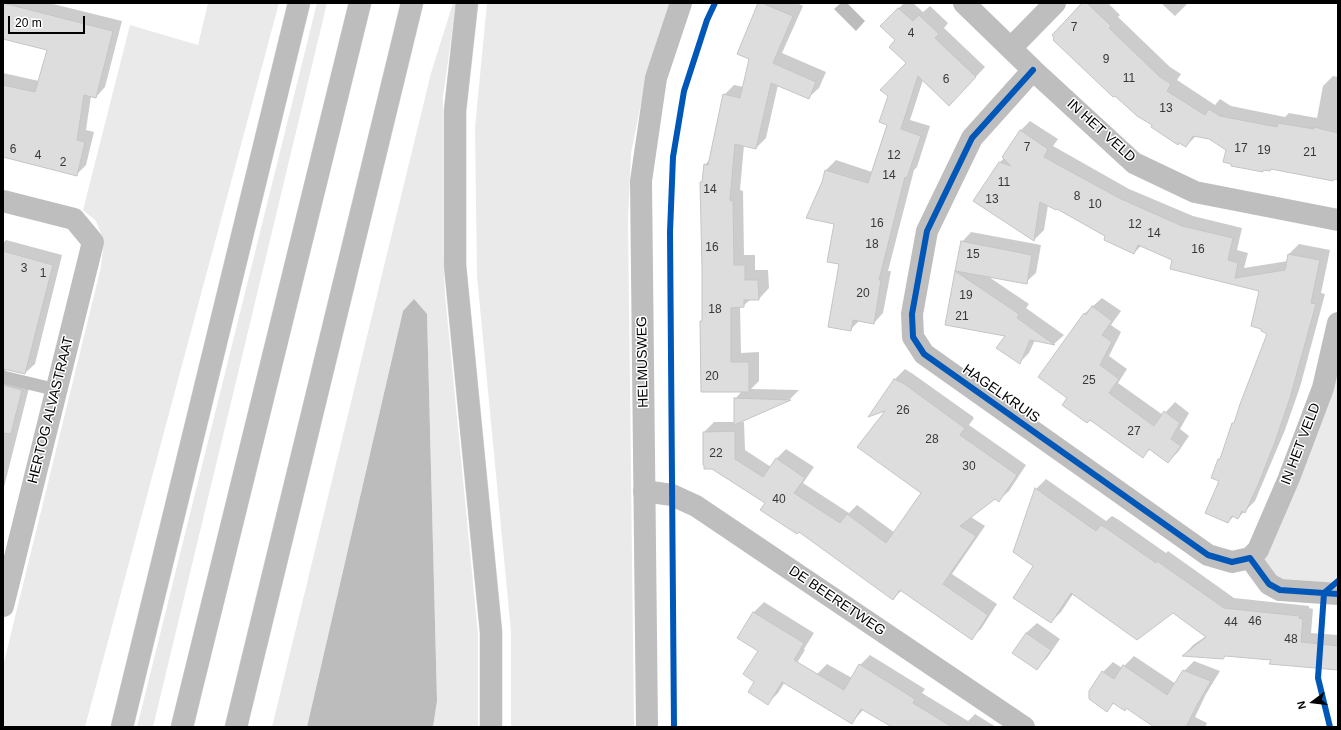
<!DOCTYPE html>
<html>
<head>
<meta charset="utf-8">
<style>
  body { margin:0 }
  #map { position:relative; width:1341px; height:730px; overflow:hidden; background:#fff; font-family:Helvetica,sans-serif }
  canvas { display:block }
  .frame { position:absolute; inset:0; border:4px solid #000; pointer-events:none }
  .north { position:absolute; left:1293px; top:682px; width:40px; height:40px; -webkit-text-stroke:3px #fff; paint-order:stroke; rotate:255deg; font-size:11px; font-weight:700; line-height:16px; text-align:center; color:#000 }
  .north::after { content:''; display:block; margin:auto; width:14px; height:18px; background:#000; clip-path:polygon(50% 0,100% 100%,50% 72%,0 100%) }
  .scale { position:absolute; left:8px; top:16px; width:77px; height:18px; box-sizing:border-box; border:2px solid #000; border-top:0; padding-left:5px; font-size:12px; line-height:14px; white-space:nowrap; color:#000; -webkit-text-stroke:3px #fff; paint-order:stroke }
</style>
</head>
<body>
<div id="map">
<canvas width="1341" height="730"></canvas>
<div class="frame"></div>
<div class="north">N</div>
<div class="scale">20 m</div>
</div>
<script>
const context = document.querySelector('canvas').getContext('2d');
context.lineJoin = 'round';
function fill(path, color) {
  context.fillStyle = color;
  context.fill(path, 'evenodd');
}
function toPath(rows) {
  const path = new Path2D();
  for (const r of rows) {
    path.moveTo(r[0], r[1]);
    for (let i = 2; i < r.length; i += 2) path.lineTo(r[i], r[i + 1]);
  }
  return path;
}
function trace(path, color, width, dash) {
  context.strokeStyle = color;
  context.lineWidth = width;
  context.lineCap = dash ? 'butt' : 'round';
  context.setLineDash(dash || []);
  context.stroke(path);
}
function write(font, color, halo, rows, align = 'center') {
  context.font = font + ' Helvetica,sans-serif';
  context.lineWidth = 3;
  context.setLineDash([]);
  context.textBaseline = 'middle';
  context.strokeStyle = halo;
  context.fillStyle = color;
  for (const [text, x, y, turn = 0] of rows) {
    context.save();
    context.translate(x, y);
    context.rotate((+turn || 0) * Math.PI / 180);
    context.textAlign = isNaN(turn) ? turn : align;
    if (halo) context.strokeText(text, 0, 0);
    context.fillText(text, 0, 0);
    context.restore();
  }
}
fill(toPath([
  [208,3,279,3,85,727,3,727,3,666,101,267,104,241,96,221,83,210,130,25,198,45],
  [317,3,327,3,153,727,137,727],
  [453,3,456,3,443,97,443,254,445,294,478,634,478,727,433,727,437,701,427,314,403,311,307,727,272,727,431,73],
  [487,3,671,3,647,74,631,153,628,219,634,727,511,727,511,632,477,276,475,128],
  [1338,360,1338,585,1278,580,1263,560]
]), '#eaeaea');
fill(toPath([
  [841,3,847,3,865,21,856,31,834,9],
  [414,299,427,314,437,701,433,727,307,727,403,311]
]), '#bcbcbc');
fill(toPath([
  [3,3,49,3,122,21,105,87,96,97,91,96,86,130,94,132,86,165,76,175,3,157,3,73,39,81,48,50,3,38],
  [759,3,797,3,803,6,782,53,826,72,819,88,808,98,778,85,766,138,756,148,744,145,740,190,743,191,744,255,755,255,755,270,768,270,769,288,759,299,751,299,743,306,740,306,741,353,759,352,759,381,751,389,799,390,790,399,739,422,744,422,745,450,771,467,777,458,786,449,814,467,803,483,849,513,857,505,895,533,923,493,888,409,870,415,895,379,905,369,913,374,972,416,974,418,969,425,1026,465,1009,491,999,500,995,498,971,517,985,526,952,574,997,604,981,629,971,638,902,590,893,599,766,503,704,432,714,422,735,422,735,399,742,391,701,322,703,320,703,269,701,182,703,180,705,165,710,159,724,95,734,85,744,87,750,59],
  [904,3,913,3,923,12,930,6,948,23,944,28,985,67,959,95,923,80,910,120,930,126,917,167,914,170,888,271,891,271,883,313,874,323,860,320,850,330,835,223,823,182,826,170,836,160,872,172,907,63,896,40,881,26],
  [1083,3,1108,3,1120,15,1118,17,1170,67,1181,74,1177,80,1215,105,1220,99,1231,106,1285,117,1289,113,1317,118,1323,86,1333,76,1338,77,1338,180,1272,168,1270,170,1264,169,1262,171,1210,138,1196,136,1186,146,1153,125],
  [1161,3,1188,3,1175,16],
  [1030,121,1058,139,1053,146,1129,189,1193,216,1242,228,1237,250,1248,253,1244,268,1288,261,1289,254,1299,244,1330,250,1321,293,1325,294,1300,387,1285,430,1255,501,1238,518,1234,516,1228,522,1221,481,1219,460,1222,457,1233,423,1236,421,1268,334,1260,291,1173,260,1141,246,1134,253,1057,208,1048,205,1044,230,1034,240,1000,162,1004,158,1020,131],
  [971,232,1041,245,1036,273,1026,282,986,275,1029,304,1026,308,1064,335,1054,344,1035,340,1029,353,1019,363,1006,335,947,324,956,272,957,270,962,242],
  [6,240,62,255,35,364,25,373,5,368,7,374,31,380,3,491,3,243],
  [1102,298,1121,311,1111,325,1121,332,1109,356,1127,369,1118,383,1163,415,1175,402,1189,413,1180,429,1189,436,1178,452,1168,462,1150,449,1143,456,1068,398,1084,314],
  [1046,479,1106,521,1112,516,1119,520,1166,553,1168,551,1234,598,1309,606,1309,608,1313,609,1311,633,1338,635,1338,669,1272,659,1226,655,1184,655,1193,645,1206,636,1173,612,1073,594,1061,612,1051,622,1035,566,1036,489],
  [764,602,814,633,804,649,805,650,778,693,768,703,756,681,759,650,753,613],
  [1037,623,1060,639,1047,658,1037,668,1026,633],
  [870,655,925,689,922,693,968,721,975,714,996,727,894,727,864,709,852,722,810,697,817,674,827,664,852,678,860,665],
  [1134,656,1176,684,1184,671,1194,661,1220,671,1206,694,1195,717,1207,723,1205,727,1156,727,1127,707,1125,709,1114,703,1107,710,1103,672,1113,662,1122,668]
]), '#0003');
const building = toPath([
  [3,3,113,31,96,98,84,95,77,140,85,142,77,176,3,157,3,85,35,92,47,50,3,39,3,3],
  [758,3,762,3,793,16,773,63,816,82,809,99,771,83,756,149,735,144,730,200,733,201,734,265,745,265,745,280,758,280,759,300,744,300,744,307,731,308,731,362,749,362,749,392,701,392,700,321,702,321,702,269,700,182,702,182,704,164,708,165,723,94,740,98,749,59,737,54,758,3],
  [1082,3,1087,3,1111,26,1109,28,1160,77,1171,84,1167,91,1205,115,1209,109,1220,116,1277,127,1278,123,1314,129,1314,127,1338,133,1338,180,1334,179,1333,181,1271,169,1270,171,1263,170,1263,172,1231,166,1231,164,1223,162,1226,150,1209,139,1193,136,1186,147,1179,143,1178,145,1151,127,1152,125,1137,116,1115,96,1113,97,1053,40,1054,38,1052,35,1082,3],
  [898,8,913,21,919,15,939,34,935,38,976,77,949,106,918,76,901,129,921,136,907,178,905,177,879,280,881,280,874,324,853,320,851,331,828,327,839,264,827,262,834,224,806,218,822,182,825,170,868,183,887,125,879,122,888,96,880,90,906,63,889,47,895,40,880,26,898,8],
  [1020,130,1048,149,1044,157,1119,198,1182,226,1233,238,1228,260,1238,263,1235,278,1285,270,1288,254,1320,260,1311,303,1316,304,1290,398,1275,442,1258,485,1245,513,1242,511,1238,519,1232,516,1228,523,1205,513,1219,481,1211,478,1218,459,1220,459,1232,423,1234,423,1240,404,1267,334,1261,331,1261,329,1251,326,1259,291,1170,269,1172,260,1138,245,1134,254,1104,240,1105,236,1057,209,1056,210,1040,202,1034,241,973,201,999,162,1011,166,1002,157,1020,130],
  [961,241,1032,255,1027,284,955,271,961,241],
  [3,251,53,265,25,374,3,369,3,251],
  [955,271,1019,314,1017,318,1055,345,1030,340,1020,364,996,348,1005,336,945,325,955,271],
  [1092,306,1112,321,1102,335,1112,342,1100,365,1119,379,1109,393,1154,426,1164,411,1180,423,1171,439,1181,446,1168,463,1149,449,1143,458,1090,420,1087,423,1062,405,1067,398,1038,377,1084,313,1086,315,1092,306],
  [894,379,903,383,962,426,965,428,960,435,1017,475,999,502,995,499,960,526,976,536,943,584,988,615,972,640,900,590,893,600,799,532,797,534,760,510,765,503,712,469,704,469,704,465,703,465,703,432,735,431,735,459,763,477,776,458,805,478,794,493,840,523,847,514,886,543,921,493,857,447,885,411,868,417,894,379],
  [3,385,22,390,11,434,3,433,3,385],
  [734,398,791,400,734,425,734,398],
  [1035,488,1096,531,1101,525,1109,530,1156,563,1157,561,1224,608,1300,616,1299,618,1303,619,1301,642,1338,646,1338,670,1269,664,1271,660,1225,656,1223,659,1182,656,1206,637,1173,613,1137,640,1071,593,1051,623,1013,598,1033,566,1013,552,1035,488],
  [753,612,804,643,794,660,844,690,859,664,915,699,913,703,952,727,892,727,861,709,852,724,782,682,768,705,748,692,754,682,743,674,758,651,737,638,753,612],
  [1026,633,1051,650,1037,670,1012,653,1026,633],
  [1123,665,1167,695,1183,670,1211,681,1197,705,1186,727,1154,727,1126,708,1125,711,1113,703,1107,712,1089,699,1089,691,1102,671,1114,679,1123,665]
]);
fill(building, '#ddd');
trace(building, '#c5c5c5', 1);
const motorway = toPath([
  [467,3,455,111,455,265,491,632,491,727],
  [122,727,299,3],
  [182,727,360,3],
  [236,727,412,3]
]);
trace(motorway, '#dbdbdb', 23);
trace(toPath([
  [3,377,57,390]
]), '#bebebe', 13);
trace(toPath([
  [964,3,1033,70,1134,163,1195,192,1338,220],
  [1011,48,1055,3],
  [1033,70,972,138,927,231,912,314,913,337,924,354,1208,555,1232,562,1250,558,1269,584,1280,590,1338,594],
  [3,201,74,219,93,242,3,606],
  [644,491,672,495,696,506,1024,727],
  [1250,558,1258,550,1289,478,1323,388,1338,323]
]), '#bebebe', 22);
trace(toPath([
  [647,727,641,181,656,78,681,3]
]), '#bebebe', 22);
trace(motorway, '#bdbdbd', 22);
trace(toPath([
  [1033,70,972,138,927,231,912,314,913,337,924,354,1208,555,1232,562,1250,558,1269,584,1280,590,1338,594],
  [674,727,670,232,673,157,684,91,707,20,715,3],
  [1330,727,1318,678,1324,593,1338,581]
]), '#0057b8', 6);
write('12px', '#373737', null, [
  ["7",1074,28],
  ["4",911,34],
  ["9",1106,60],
  ["11",1129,79],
  ["6",946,80],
  ["13",1166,109],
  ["7",1027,148],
  ["17",1241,149],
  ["6",13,150],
  ["19",1264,151],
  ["21",1310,153],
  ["4",38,156],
  ["12",894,156],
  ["2",63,163],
  ["14",889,176],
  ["11",1004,183],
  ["14",710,190],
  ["8",1077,197],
  ["13",992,200],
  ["10",1095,205],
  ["16",877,224],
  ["12",1135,225],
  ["14",1154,234],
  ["18",872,245],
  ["16",712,248],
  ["16",1198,250],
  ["15",973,255],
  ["3",24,269],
  ["1",43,274],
  ["20",863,294],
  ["19",966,296],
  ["18",715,310],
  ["21",962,317],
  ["20",712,377],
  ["25",1089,381],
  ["26",903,411],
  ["27",1134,432],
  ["28",932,440],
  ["22",716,454],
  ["30",969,467],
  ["40",779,500],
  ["46",1255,622],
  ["44",1231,623],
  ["48",1291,640]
]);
write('14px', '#000', '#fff', [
  ["IN HET VELD",1101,131,42],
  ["HELMUSWEG",643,362,-91],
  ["HAGELKRUIS",1001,394,35],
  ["HERTOG ALVASTRAAT",51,410,-76],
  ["IN HET VELD",1301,444,-69],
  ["DE BEERETWEG",837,601,34]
]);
</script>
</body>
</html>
